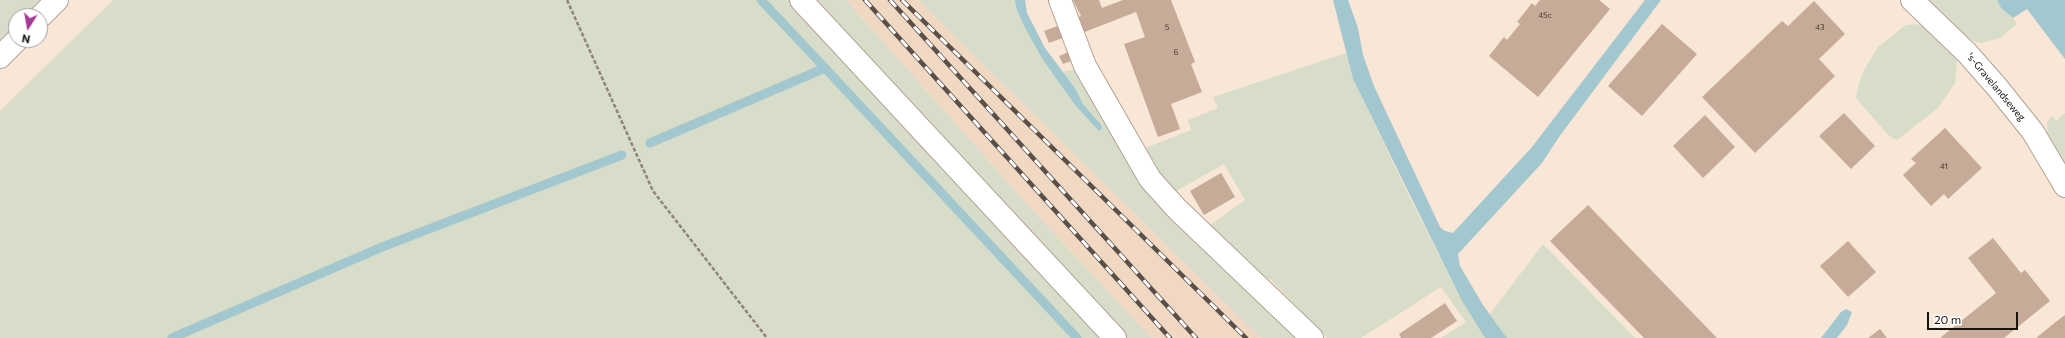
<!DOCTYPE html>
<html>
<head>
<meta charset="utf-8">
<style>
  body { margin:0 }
  #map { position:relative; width:2065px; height:338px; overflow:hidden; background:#f8e6d6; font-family:Commissioner,sans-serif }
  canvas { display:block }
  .north { position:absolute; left:8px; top:8px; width:40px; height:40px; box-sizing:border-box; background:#fff; border:1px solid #a3a19f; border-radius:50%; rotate:191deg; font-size:11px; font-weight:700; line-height:16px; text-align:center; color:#1a140f }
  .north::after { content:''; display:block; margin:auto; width:14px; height:18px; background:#a73897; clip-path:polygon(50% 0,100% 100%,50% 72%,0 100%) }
  .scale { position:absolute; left:1927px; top:312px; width:91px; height:18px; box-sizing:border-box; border:2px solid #1a140f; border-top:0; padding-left:5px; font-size:12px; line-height:14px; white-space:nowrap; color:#1a140f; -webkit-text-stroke:3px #fff; paint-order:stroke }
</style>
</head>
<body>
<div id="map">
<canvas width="2065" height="338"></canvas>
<div class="north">N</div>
<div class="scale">20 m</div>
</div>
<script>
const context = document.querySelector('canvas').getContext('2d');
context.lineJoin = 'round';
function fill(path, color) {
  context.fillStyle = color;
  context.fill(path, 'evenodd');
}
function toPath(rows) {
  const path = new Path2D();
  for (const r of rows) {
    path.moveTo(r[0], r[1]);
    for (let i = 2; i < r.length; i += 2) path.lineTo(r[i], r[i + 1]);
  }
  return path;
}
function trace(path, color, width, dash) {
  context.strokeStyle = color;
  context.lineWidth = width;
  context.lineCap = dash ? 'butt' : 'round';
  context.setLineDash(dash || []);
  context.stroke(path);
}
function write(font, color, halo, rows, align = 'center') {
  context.font = font + ' Commissioner,sans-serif';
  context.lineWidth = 3.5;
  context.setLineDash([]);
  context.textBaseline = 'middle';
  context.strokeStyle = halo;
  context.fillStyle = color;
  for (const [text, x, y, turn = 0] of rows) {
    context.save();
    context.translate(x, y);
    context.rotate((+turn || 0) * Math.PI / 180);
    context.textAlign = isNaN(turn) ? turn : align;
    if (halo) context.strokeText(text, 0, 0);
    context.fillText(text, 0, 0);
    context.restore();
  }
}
fill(toPath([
  [846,0,918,0,1261,338,1151,338,1026,203]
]), '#f1d8c3');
fill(toPath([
  [0,0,40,0,25,16,16,16,16,25,0,42],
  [113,0,789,0,1101,338,0,338,0,111],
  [812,0,846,0,1026,203,1151,338,1123,338],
  [918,0,1015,0,1016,8,1043,60,1075,105,1099,130,1102,126,1083,104,1075,88,1063,72,1078,68,1112,125,1301,338,1261,338],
  [1929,0,1997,0,2001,8,2013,18,2017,24,2000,38,1982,43,1976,42,1966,37],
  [1916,24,1925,27,1957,61,1955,83,1938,108,1897,140,1889,136,1856,98,1859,83,1864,70,1878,47,1906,25],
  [1346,53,1353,79,1407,192,1462,301,1485,338,1441,338,1466,322,1441,287,1361,338,1327,338,1270,279,1264,279,1209,226,1245,200,1224,164,1173,193,1143,149,1191,130,1188,120,1218,108,1213,97],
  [2065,113,2065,163,2047,132,2047,122,2052,116,2056,121],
  [1543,244,1635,338,1507,338,1490,314]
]), '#d8ddc9');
fill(toPath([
  [1015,0,1025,0,1027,13,1045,48,1075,88,1083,104,1102,126,1101,130,1099,131,1075,105,1043,60,1024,26,1016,8],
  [1333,0,1348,0,1358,28,1363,55,1374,86,1440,227,1445,231,1453,233,1532,147,1645,0,1661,0,1559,137,1542,163,1458,254,1460,266,1483,305,1507,338,1485,338,1462,301,1353,79],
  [1997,0,2065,0,2065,59,2027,9,2013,18,2001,8],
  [1846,309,1852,312,1847,325,1837,338,1821,338,1841,312]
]), '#a2c7cf');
trace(toPath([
  [825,68,1077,338],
  [650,143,825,68,761,0],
  [172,338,382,247,622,155]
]), '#a2c7cf', 9);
fill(toPath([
  [1073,0,1099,0,1102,8,1123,0,1171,0,1195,62,1191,64,1202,92,1171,104,1180,129,1158,137,1124,44,1145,37,1136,12,1082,33,1076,18,1081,16],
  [1540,0,1599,0,1610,9,1538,97,1489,56,1504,37,1507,40,1520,24,1517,22,1532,3,1535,6],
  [1814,1,1845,34,1819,59,1835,76,1755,153,1702,97,1782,21,1788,26],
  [1662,24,1697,54,1642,116,1608,86],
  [1060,25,1065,37,1049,43,1044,31],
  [1071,51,1074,60,1063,64,1059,56],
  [1844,113,1875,146,1851,169,1819,136],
  [1705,115,1735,147,1703,178,1673,146],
  [1945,128,1982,168,1948,199,1944,194,1931,206,1903,175,1916,163,1911,159],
  [1221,173,1235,197,1204,215,1190,191],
  [1588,205,1717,338,1644,338,1550,241],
  [1993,238,2021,273,2025,270,2050,301,2004,338,1940,338,1996,293,1968,258],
  [1848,241,1876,272,1848,297,1820,266],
  [1445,303,1457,321,1431,338,1401,338,1399,334],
  [2065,315,2065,338,2036,338,2057,321],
  [1880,329,1887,338,1868,338]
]), '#c5ab98');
const minor = toPath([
  [801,0,1115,338],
  [1060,0,1085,66,1150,179,1177,209,1312,338],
  [1912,0,1967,53,1997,87,2033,132,2065,186],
  [40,17,57,0],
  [0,57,17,40]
]);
trace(minor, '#b4a394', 24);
trace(toPath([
  [567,0,653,191,767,338]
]), '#918479', 2.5, [4, 2]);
trace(minor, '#fff', 22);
const rail = toPath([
  [865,0,1170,338],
  [890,0,1196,338],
  [902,0,1246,338]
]);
trace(rail, '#5a5048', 4.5);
trace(rail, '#fff', 3, [9]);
write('8px', '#453a31', null, [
  ["45c",1545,15],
  ["5",1167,27],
  ["43",1820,27],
  ["6",1176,52],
  ["41",1944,166]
]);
write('10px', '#1a140f', '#fff', [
  ["'s-Gravelandseweg",1996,87,50]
]);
</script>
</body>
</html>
